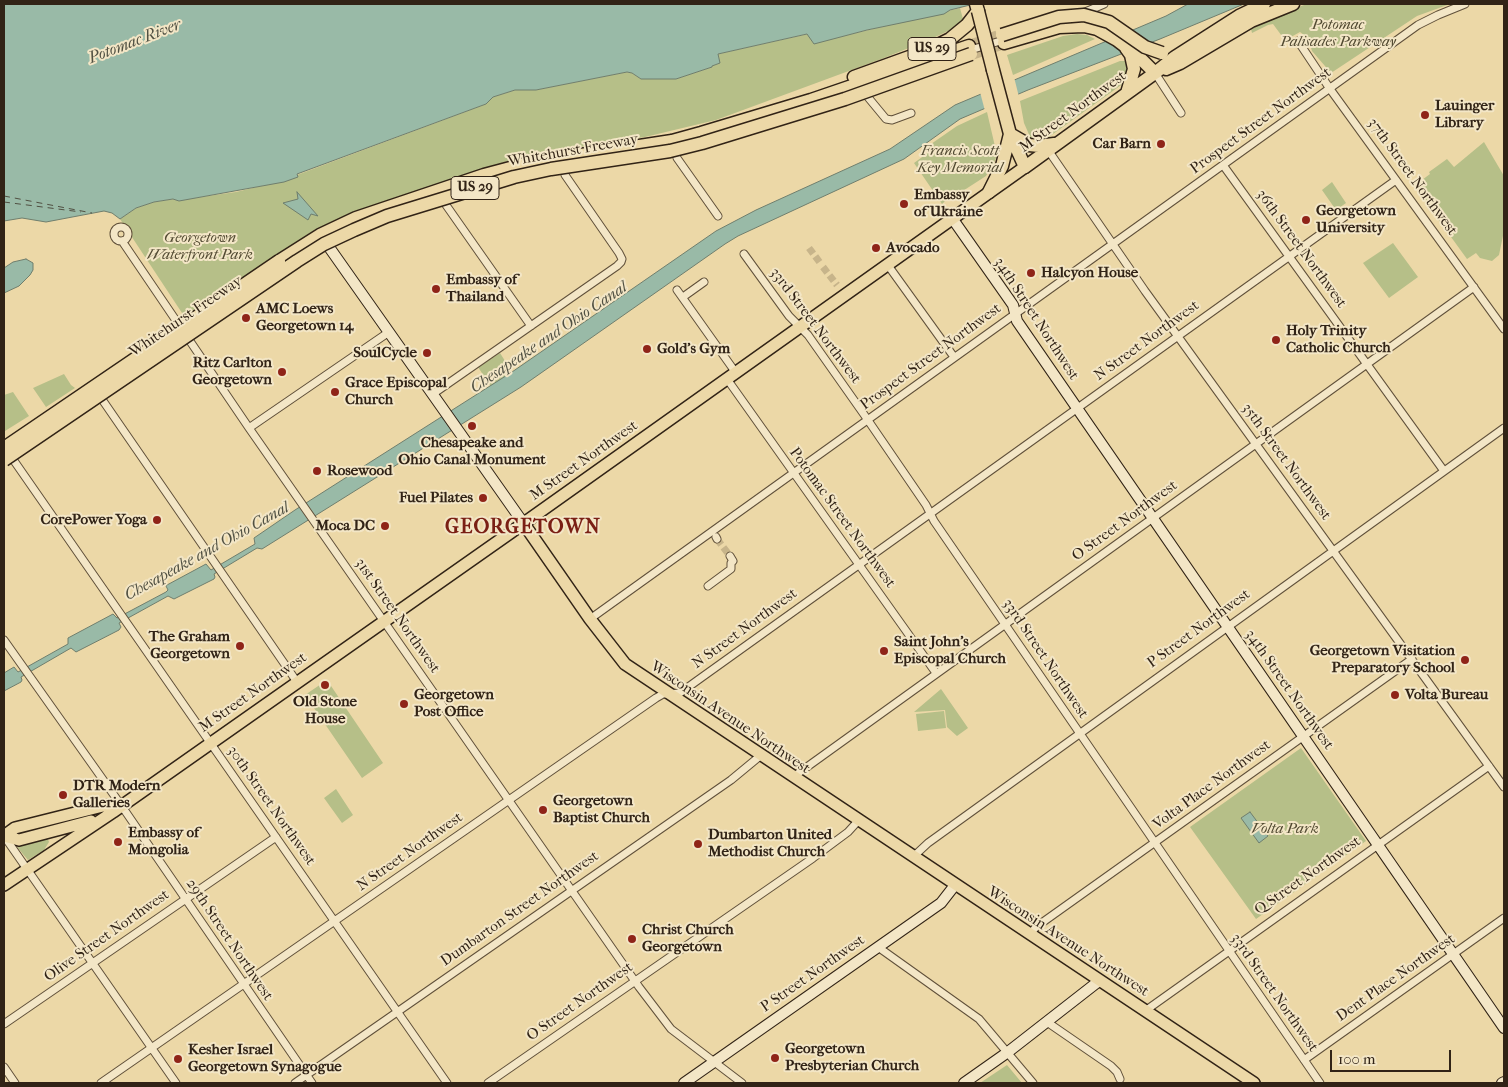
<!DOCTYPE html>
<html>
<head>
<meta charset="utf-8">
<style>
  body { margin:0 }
  #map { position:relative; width:1508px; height:1087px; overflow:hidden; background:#ecd8a7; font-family:"IM FELL French Canon",serif }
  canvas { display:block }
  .frame { position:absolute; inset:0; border:5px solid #312316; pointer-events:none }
  .scale { position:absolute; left:1330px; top:1050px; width:121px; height:22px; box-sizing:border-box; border:2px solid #312316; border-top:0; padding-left:6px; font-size:15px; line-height:18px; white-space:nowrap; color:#312316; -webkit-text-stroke:4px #f3e6c6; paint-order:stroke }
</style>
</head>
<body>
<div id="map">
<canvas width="1508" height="1087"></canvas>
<div class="frame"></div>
<div class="scale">100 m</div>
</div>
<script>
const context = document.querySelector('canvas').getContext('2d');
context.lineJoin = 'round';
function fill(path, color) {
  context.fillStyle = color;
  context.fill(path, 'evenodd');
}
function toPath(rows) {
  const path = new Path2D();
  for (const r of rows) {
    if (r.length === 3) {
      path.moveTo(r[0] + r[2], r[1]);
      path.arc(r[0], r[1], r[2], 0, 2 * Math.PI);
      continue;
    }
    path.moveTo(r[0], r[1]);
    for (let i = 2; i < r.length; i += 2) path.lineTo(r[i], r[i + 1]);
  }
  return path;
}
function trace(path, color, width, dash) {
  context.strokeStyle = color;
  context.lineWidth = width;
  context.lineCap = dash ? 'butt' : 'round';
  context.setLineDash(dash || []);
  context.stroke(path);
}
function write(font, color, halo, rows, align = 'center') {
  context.font = font + ' "IM FELL French Canon",serif';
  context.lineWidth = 4;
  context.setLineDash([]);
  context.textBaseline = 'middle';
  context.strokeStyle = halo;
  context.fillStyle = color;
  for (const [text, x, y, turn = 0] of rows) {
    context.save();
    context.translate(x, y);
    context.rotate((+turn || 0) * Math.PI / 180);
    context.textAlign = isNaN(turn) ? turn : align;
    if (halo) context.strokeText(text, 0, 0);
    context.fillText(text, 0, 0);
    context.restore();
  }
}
fill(toPath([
  [1307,4,1450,4,1417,16,1331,73,1312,51,1308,38,1300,32,1291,37,1287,43,1273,24,1268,25,1252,33,1251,29,1285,14,1284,12],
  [960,8,963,19,961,22,948,31,931,39,884,58,716,120,645,137,523,156,394,198,329,223,184,316,120,219,136,208,154,202,174,199,179,200,236,192,298,177,297,175,486,104,493,97,515,90,536,90,627,72,632,73,641,79,676,79,712,67,712,66,719,63,718,54,808,34,814,43],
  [1077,34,1087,35,1095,39,1013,75,1007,55,1063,36],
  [1120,61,1126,61,1128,68,1128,75,1124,83,1046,139,1036,141,1031,139,1024,123,1020,101],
  [987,112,997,155,994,163,986,176,955,196,952,195,942,204,914,163,929,152,931,144,957,126],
  [1484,142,1504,176,1504,231,1499,255,1492,261,1480,258,1476,253,1467,259,1414,186,1430,174,1429,172,1447,159,1454,167],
  [1332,182,1346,203,1336,210,1322,190],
  [1393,243,1418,277,1389,298,1363,263],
  [500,353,512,372,491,387,478,367],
  [64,374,71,385,75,388,46,407,33,388],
  [13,392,29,416,5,431,4,395],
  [327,680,383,763,362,778,305,695],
  [941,689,968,728,957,736,947,727,945,710,914,712],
  [944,711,946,728,918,731,916,714],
  [1301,748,1366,841,1256,919,1190,827],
  [336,789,353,815,342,823,324,798],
  [47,837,49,842,44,850,28,860,17,847,18,844],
  [1007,1065,1022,1083,980,1083]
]), '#b6bf88');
const water = toPath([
  [4,4,974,4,950,10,944,14,867,30,814,44,807,34,718,54,720,63,712,66,712,67,676,79,641,79,632,73,627,72,536,90,515,90,493,97,486,104,297,174,298,177,284,182,179,201,173,199,154,202,136,208,120,219,112,213,104,211,46,222,22,218,4,221,4,4],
  [1188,4,1244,4,1160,39,1028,90,960,119,904,159,738,236,725,244,521,387,262,549,257,548,214,574,215,577,214,579,174,599,168,596,119,623,121,627,119,630,76,652,71,648,21,677,22,680,21,682,4,691,4,673,14,667,18,672,68,644,68,638,113,614,117,618,166,592,168,590,166,586,167,585,206,564,211,570,255,544,254,538,295,510,512,372,716,231,756,210,890,149,955,105,1166,16,1188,4],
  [297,192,318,216,311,214,308,220,283,203,298,199,297,192],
  [26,259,33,263,33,270,30,275,19,286,4,293,4,268,13,262,26,259],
  [1250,812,1268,836,1259,843,1241,818,1250,812]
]);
fill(water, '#99baa7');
trace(water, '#6f7e6d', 1);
fill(toPath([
  [1014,77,1019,97,985,111,980,92]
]), '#ecd8a7');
trace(toPath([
  [4,196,92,213],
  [4,202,81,212]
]), '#505042', 1, [6, 5]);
trace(toPath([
  [809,248,821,264],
  [823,267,837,285],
  [717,539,730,556]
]), '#c7b48a', 7, [7, 3.5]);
trace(toPath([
  [969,46,1002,35],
  [971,54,1004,43]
]), '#c7b48a', 12, [12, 6]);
const street = toPath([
  [1083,13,1104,4],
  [1298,41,1330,89,1504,329],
  [967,51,1007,39],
  [1155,73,1181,113],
  [862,90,886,119,892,120,911,113],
  [1048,150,1145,291,1504,787],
  [677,158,718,216],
  [1223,165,1444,471],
  [446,205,531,326],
  [121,234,7],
  [122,241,249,428,639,987,671,1029,742,1083],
  [744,254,789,316,808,335,863,413,926,505,934,521,1320,1083],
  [887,264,954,357],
  [677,290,736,373],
  [683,297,704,282],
  [727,379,936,673],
  [433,394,617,266,621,262,622,259,619,253,565,175],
  [99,395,297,682],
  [249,428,389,332],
  [10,455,447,1083],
  [716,537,717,539],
  [708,586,731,569,731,563,733,561,730,556],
  [590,619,1418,25,1438,15,1465,4],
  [4,640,121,805,312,1083],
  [793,777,1474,287],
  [4,836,176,1083],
  [913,857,928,843,1504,428],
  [1030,934,1036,927,1412,659],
  [878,947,979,1019,1033,1083],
  [1145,1011,1489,766],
  [1047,1022,1111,1066,1117,1072,1120,1079],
  [4,1024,276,837],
  [1304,1060,1504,918],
  [4,1067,15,1083],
  [101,1083,656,698,663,694,680,693,698,680,1396,180],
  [295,1083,731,780,760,756],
  [488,1083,813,858,848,832,858,821]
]);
const secondary = toPath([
  [952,218,1013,305,1017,321,1504,1028],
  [323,241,324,240,524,524],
  [684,1083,941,903,955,885],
  [964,1083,1008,1052,1099,981],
  [1502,1083,1504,1082]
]);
const primary = toPath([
  [524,524,590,619,625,664,1254,1083],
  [4,836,15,828,103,806,121,805],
  [4,836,19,840,91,821],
  [4,885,113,812,510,533,1025,167]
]);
const highway = toPath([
  [1004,43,1059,27,1084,26,1097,29,1117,40,1138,56,1155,73],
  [1126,48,1131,55,1134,69,1127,93],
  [1166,69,1180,63,1251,21,1293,4],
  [993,70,1010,134,1025,167,1155,73,1175,57,1239,16,1264,4],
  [854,77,926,51,950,39,967,25,978,11,976,4],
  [1010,134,1029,145,1039,146,1054,144],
  [989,192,1002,166,1010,134],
  [279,261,320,235,356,218,484,175,529,163,672,141,701,133,811,100,969,46]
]);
trace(street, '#60503a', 9);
trace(secondary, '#312316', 12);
trace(primary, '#312316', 14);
trace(highway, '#312316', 15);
trace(street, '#f3e6c6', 7);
trace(secondary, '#f3e6c6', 10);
trace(primary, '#ecd8a7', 11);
trace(highway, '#ecd8a7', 12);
const highwayBridge = toPath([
  [978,11,993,70],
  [1002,35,1059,17,1084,15,1109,22,1145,47,1162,53],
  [4,448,279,261],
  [4,460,297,261,324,244,354,230,387,216,514,177,551,169,670,151,702,143,845,99,971,54]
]);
trace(highwayBridge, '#312316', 15, []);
trace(highwayBridge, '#ecd8a7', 12);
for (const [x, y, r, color] of [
  [1425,115,5,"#8f2418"],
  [1161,144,5,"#8f2418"],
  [904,204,5,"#8f2418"],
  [1306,220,5,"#8f2418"],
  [876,248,5,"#8f2418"],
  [1031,273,5,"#8f2418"],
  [436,289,5,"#8f2418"],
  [246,318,5,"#8f2418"],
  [1276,340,5,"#8f2418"],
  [647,349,5,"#8f2418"],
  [427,353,5,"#8f2418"],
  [282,372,5,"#8f2418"],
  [335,392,5,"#8f2418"],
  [472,426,5,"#8f2418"],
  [317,471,5,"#8f2418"],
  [483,498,5,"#8f2418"],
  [157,520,5,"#8f2418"],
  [385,526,5,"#8f2418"],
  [240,646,5,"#8f2418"],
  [884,651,5,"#8f2418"],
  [1465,660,5,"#8f2418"],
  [325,685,5,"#8f2418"],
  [1395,695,5,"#8f2418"],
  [404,704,5,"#8f2418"],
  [63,795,5,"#8f2418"],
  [543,810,5,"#8f2418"],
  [118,842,5,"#8f2418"],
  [698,844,5,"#8f2418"],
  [632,939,5,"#8f2418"],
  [775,1058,5,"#8f2418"],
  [178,1059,5,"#8f2418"]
]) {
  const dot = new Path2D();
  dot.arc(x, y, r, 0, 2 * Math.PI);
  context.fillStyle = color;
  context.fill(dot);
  trace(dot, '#f3e6c6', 2);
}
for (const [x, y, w] of [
  [932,49,48],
  [475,188,48]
]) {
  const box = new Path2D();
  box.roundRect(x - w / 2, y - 11.5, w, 23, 4);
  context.fillStyle = '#f3e6c6';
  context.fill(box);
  trace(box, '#312316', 1);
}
write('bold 14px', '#312316', null, [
  ["US 29",932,49],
  ["US 29",475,188]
]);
write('italic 15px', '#524a32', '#f3e6c6', [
  ["Potomac",1338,25],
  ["Palisades Parkway",1338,42],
  ["Francis Scott",960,151],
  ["Key Memorial",960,168],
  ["Georgetown",200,238],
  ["Waterfront Park",200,255],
  ["Volta Park",1285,829]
]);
write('bold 15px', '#312316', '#f3e6c6', [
  ["Lauinger",1435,106],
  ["Library",1435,123],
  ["Car Barn",1151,144,"right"],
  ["Embassy",914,195],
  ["of Ukraine",914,212],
  ["Georgetown",1316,211],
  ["University",1316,228],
  ["Avocado",886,248],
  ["Halcyon House",1041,273],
  ["Embassy of",446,280],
  ["Thailand",446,297],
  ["AMC Loews",256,309],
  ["Georgetown 14",256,326],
  ["Holy Trinity",1286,331],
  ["Catholic Church",1286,348],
  ["Gold's Gym",657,349],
  ["SoulCycle",417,353,"right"],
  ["Ritz Carlton",272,363,"right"],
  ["Georgetown",272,380,"right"],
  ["Grace Episcopal",345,383],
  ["Church",345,400],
  ["Chesapeake and",472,443,"center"],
  ["Ohio Canal Monument",472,460,"center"],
  ["Rosewood",327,471],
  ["Fuel Pilates",473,498,"right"],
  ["CorePower Yoga",147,520,"right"],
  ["Moca DC",375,526,"right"],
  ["The Graham",230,637,"right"],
  ["Georgetown",230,654,"right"],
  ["Saint John's",894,642],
  ["Episcopal Church",894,659],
  ["Georgetown Visitation",1455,651,"right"],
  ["Preparatory School",1455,668,"right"],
  ["Georgetown",414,695],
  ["Post Office",414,712],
  ["Volta Bureau",1405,695],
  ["Old Stone",325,702,"center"],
  ["House",325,719,"center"],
  ["DTR Modern",73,786],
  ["Galleries",73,803],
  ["Georgetown",553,801],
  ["Baptist Church",553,818],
  ["Embassy of",128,833],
  ["Mongolia",128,850],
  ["Dumbarton United",708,835],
  ["Methodist Church",708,852],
  ["Christ Church",642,930],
  ["Georgetown",642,947],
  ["Georgetown",785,1049],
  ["Presbyterian Church",785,1066],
  ["Kesher Israel",188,1050],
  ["Georgetown Synagogue",188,1067]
], 'left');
write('15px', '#312316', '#f3e6c6', [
  ["M Street Northwest",1073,112,-36],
  ["Prospect Street Northwest",1261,121,-36],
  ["Whitehurst Freeway",573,151,-10],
  ["37th Street Northwest",1412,177,54],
  ["36th Street Northwest",1301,249,54],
  ["Whitehurst Freeway",186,317,-34],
  ["34th Street Northwest",1036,319,57],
  ["33rd Street Northwest",815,326,53],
  ["N Street Northwest",1147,341,-36],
  ["Prospect Street Northwest",931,357,-36],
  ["M Street Northwest",584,461,-35],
  ["35th Street Northwest",1286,462,54],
  ["Potomac Street Northwest",842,518,54],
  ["O Street Northwest",1125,521,-36],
  ["31st Street Northwest",397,616,55],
  ["N Street Northwest",745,629,-36],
  ["P Street Northwest",1199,629,-36],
  ["33rd Street Northwest",1045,659,56],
  ["34th Street Northwest",1289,690,55],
  ["M Street Northwest",253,693,-35],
  ["Wisconsin Avenue Northwest",730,718,34],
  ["Volta Place Northwest",1212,785,-36],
  ["30th Street Northwest",271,806,55],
  ["N Street Northwest",410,852,-35],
  ["Q Street Northwest",1308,876,-35],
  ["Dumbarton Street Northwest",520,909,-35],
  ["Olive Street Northwest",107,936,-35],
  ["29th Street Northwest",229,940,56],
  ["Wisconsin Avenue Northwest",1068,942,33],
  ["P Street Northwest",813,974,-35],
  ["Dent Place Northwest",1396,978,-35],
  ["33rd Street Northwest",1274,993,55],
  ["O Street Northwest",580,1002,-35]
]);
write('italic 16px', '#505042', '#f3e6c6', [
  ["Potomac River",135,42,-21],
  ["Chesapeake and Ohio Canal",549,338,-34],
  ["Chesapeake and Ohio Canal",207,552,-29]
]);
context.letterSpacing = '1px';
write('bold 20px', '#7a1f14', '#f3e6c6', [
  ["GEORGETOWN",523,528]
]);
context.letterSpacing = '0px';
</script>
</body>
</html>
